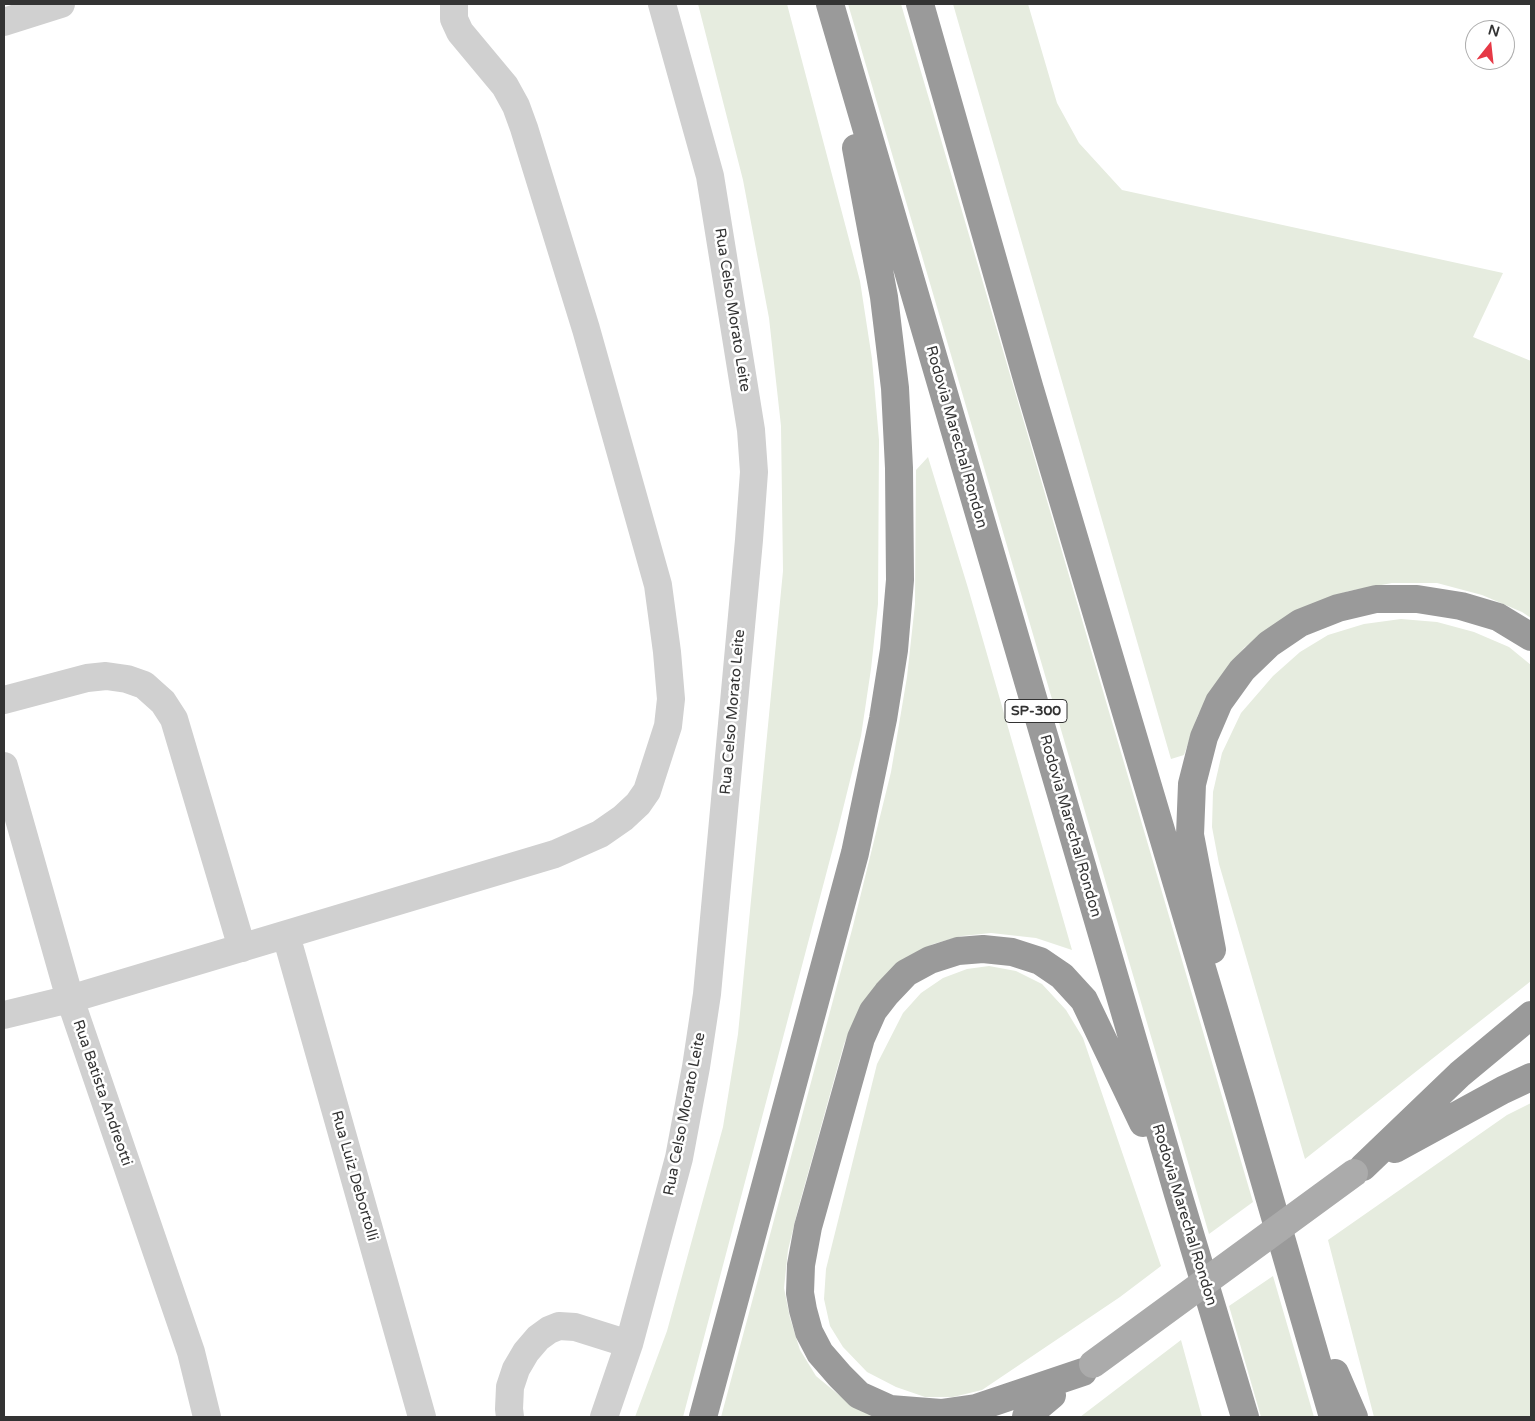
<!DOCTYPE html>
<html>
<head>
<meta charset="utf-8">
<style>
  body { margin:0 }
  #map { position:relative; width:1535px; height:1421px; overflow:hidden; background:#fff; font-family:"Varela Round",sans-serif }
  canvas { display:block }
  .frame { position:absolute; inset:0; border:5px solid #333; pointer-events:none }
  .north { position:absolute; left:1465px; top:20px; width:50px; height:50px; box-sizing:border-box; background:#fff; border:1px solid #adadad; border-radius:50%; rotate:16deg; font-size:14px; font-weight:700; line-height:20px; text-align:center; color:#333 }
  .north::after { content:''; display:block; margin:auto; width:18px; height:22px; background:#e63946; clip-path:polygon(50% 0,100% 100%,50% 72%,0 100%) }
</style>
</head>
<body>
<div id="map">
<canvas width="1535" height="1421"></canvas>
<div class="frame"></div>
<div class="north">N</div>
</div>
<script>
const context = document.querySelector('canvas').getContext('2d');
context.lineJoin = 'round';
function fill(path, color) {
  context.fillStyle = color;
  context.fill(path, 'evenodd');
}
function toPath(rows) {
  const path = new Path2D();
  for (const r of rows) {
    path.moveTo(r[0], r[1]);
    for (let i = 2; i < r.length; i += 2) path.lineTo(r[i], r[i + 1]);
  }
  return path;
}
function trace(path, color, width, dash) {
  context.strokeStyle = color;
  context.lineWidth = width;
  context.lineCap = dash ? 'butt' : 'round';
  context.setLineDash(dash || []);
  context.stroke(path);
}
function write(font, color, halo, rows, align = 'center') {
  context.font = font + ' "Varela Round",sans-serif';
  context.lineWidth = 5;
  context.setLineDash([]);
  context.textBaseline = 'middle';
  context.strokeStyle = halo;
  context.fillStyle = color;
  for (const [text, x, y, turn = 0] of rows) {
    context.save();
    context.translate(x, y);
    context.rotate((+turn || 0) * Math.PI / 180);
    context.textAlign = isNaN(turn) ? turn : align;
    if (halo) context.strokeText(text, 0, 0);
    context.fillText(text, 0, 0);
    context.restore();
  }
}
fill(toPath([
  [698,4,787,4,860,281,872,359,879,440,878,604,871,669,861,736,838,829,683,1417,635,1417,667,1331,723,1127,738,1034,783,571,781,426,769,318,743,180],
  [848,4,901,4,932,109,1253,1202,1209,1234],
  [953,4,1028,4,1057,103,1079,143,1122,190,1503,273,1473,337,1531,361,1531,618,1522,612,1482,595,1437,583,1392,583,1349,591,1307,606,1275,624,1244,648,1217,682,1198,715,1184,755,1171,759],
  [928,457,968,588,1072,950,1036,938,991,933,962,936,933,944,904,960,858,1012,844,1044,798,1209,788,1250,784,1288,790,1318,800,1350,816,1376,839,1395,866,1413,876,1417,721,1417,853,926,891,772,907,677,915,604,916,470],
  [1401,619,1437,622,1474,632,1509,647,1531,665,1531,981,1305,1159,1219,864,1212,827,1213,792,1222,753,1241,713,1273,676,1300,652,1328,635,1364,624],
  [989,966,1016,971,1042,984,1066,1010,1083,1038,1161,1266,1120,1297,982,1390,953,1397,925,1397,896,1387,867,1372,843,1347,830,1326,824,1299,826,1269,877,1064,903,1013,921,993,943,978,967,969],
  [1531,1103,1531,1417,1374,1417,1328,1240,1507,1115],
  [1273,1276,1314,1417,1261,1417,1229,1306],
  [1181,1340,1202,1417,1080,1417]
]), '#e6ecdf');
trace(toPath([
  [4,22,61,4],
  [4,700,87,678,106,676,127,679,144,685,163,702,174,719,242,948],
  [4,766,70,999,191,1352,207,1417],
  [286,935,422,1417],
  [4,1015,70,999,555,854,600,834,623,818,638,804,647,791,668,726,671,699,667,652,658,585,586,329,524,128,516,106,505,86,460,32,454,19,454,4],
  [510,1417,509,1409,510,1387,516,1369,526,1352,538,1338,549,1330,559,1326,575,1327,629,1344],
  [604,1417,629,1344,679,1158,696,1067,707,994,749,540,754,472,751,430,710,176,662,4]
]), '#d0d0d0', 28);
trace(toPath([
  [830,4,1178,1194,1245,1417],
  [920,4,1029,386,1240,1096,1333,1417],
  [1212,950,1190,835,1192,784,1204,737,1219,702,1242,670,1269,644,1300,623,1338,608,1376,599,1417,599,1461,606,1498,617,1531,637],
  [1395,1149,1503,1090,1531,1077],
  [1363,1167,1460,1074,1531,1015],
  [1083,1372,976,1408,941,1413,890,1409,859,1395,840,1376,820,1353,809,1332,803,1310,800,1293,801,1265,808,1227,861,1038,873,1011,887,993,906,973,930,960,958,951,983,949,1012,952,1040,961,1062,976,1084,1000,1143,1123],
  [1335,1373,1354,1417],
  [703,1417,855,853,883,719,894,650,900,580,899,468,895,388,884,297,856,148],
  [1026,1417,1052,1395]
]), '#9a9a9a', 28);
trace(toPath([
  [1093,1364,1354,1173]
]), '#ababab', 28);
for (const [x, y, w] of [
  [1036,711,62]
]) {
  const box = new Path2D();
  box.roundRect(x - w / 2, y - 11.5, w, 23, 4);
  context.fillStyle = '#fff';
  context.fill(box);
  trace(box, '#333', 1);
}
write('bold 14px', '#333', null, [
  ["SP-300",1036,711]
]);
write('15px', '#333', '#fff', [
  ["Rua Celso Morato Leite",732,310,81],
  ["Rodovia Marechal Rondon",956,437,74],
  ["Rua Celso Morato Leite",733,712,-85],
  ["Rodovia Marechal Rondon",1070,826,74],
  ["Rua Batista Andreotti",102,1093,71],
  ["Rua Celso Morato Leite",685,1114,-79],
  ["Rua Luiz Debortolli",354,1176,74],
  ["Rodovia Marechal Rondon",1184,1215,73]
]);
</script>
</body>
</html>
